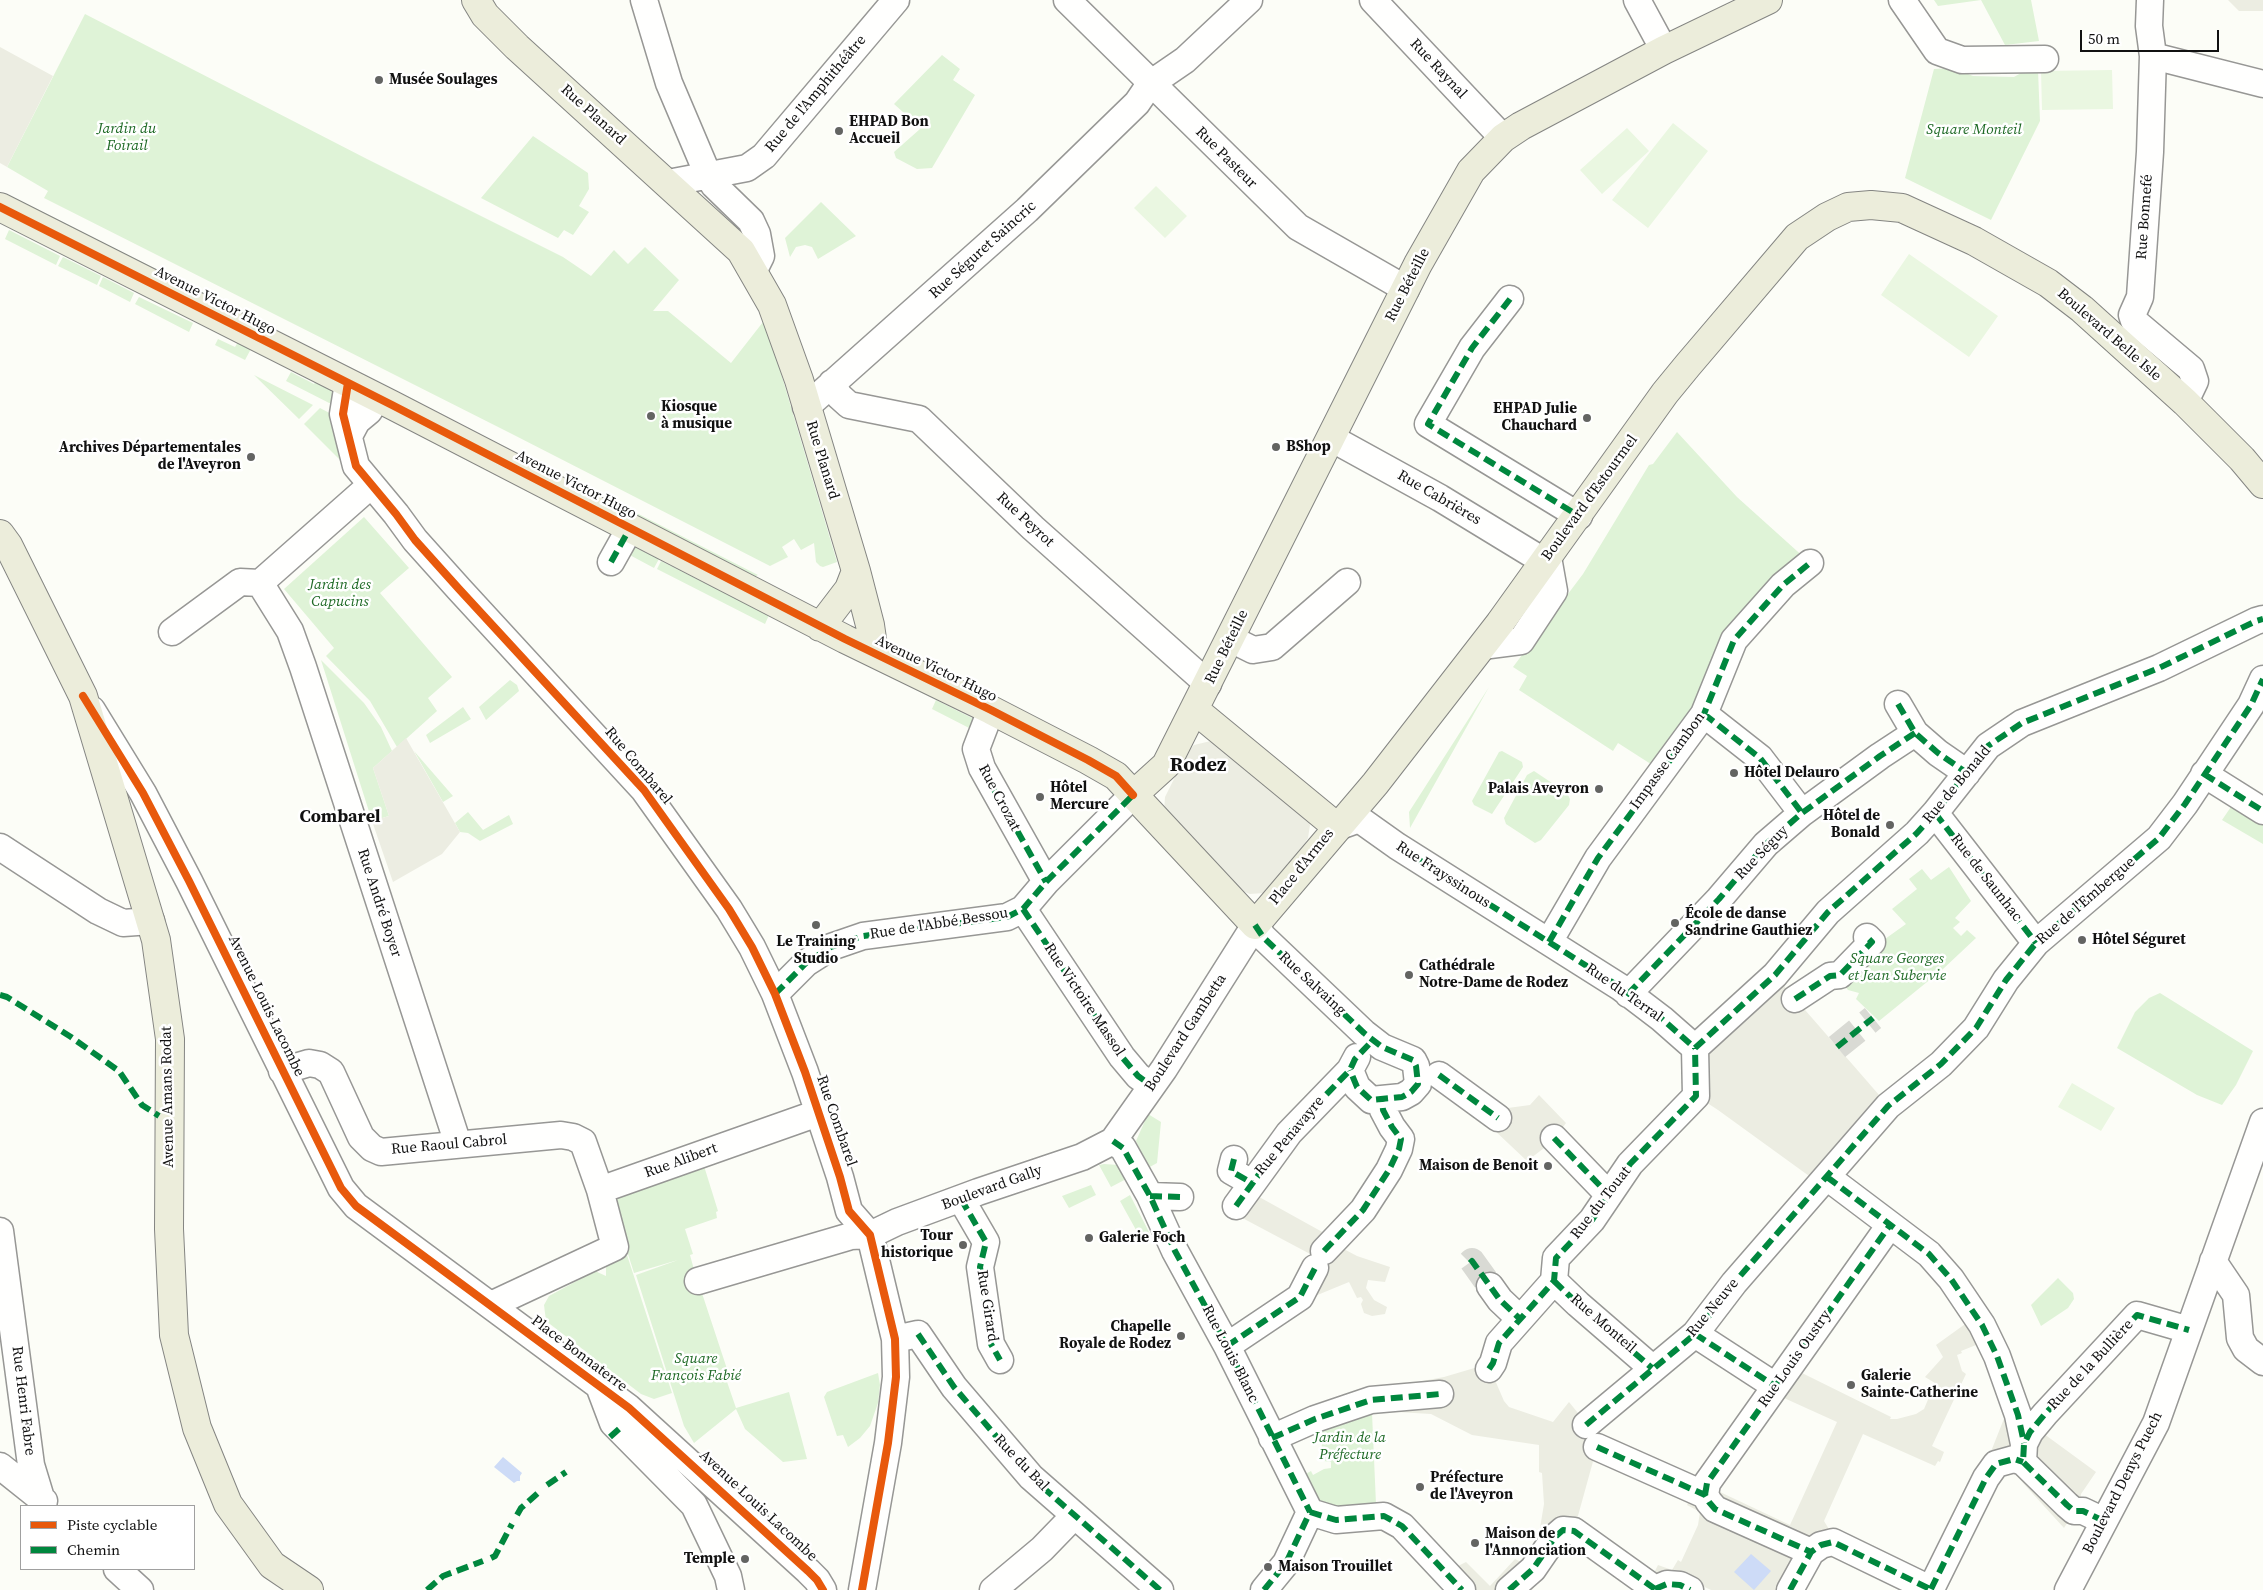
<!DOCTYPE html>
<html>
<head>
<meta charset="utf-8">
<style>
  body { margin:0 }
  #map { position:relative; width:2263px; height:1590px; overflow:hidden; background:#fcfdf7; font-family:"Source Serif 4",serif }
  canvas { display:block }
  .legend { position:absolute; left:20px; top:1505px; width:175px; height:65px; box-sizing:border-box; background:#fff; border:1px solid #a0a0a0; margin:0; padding:6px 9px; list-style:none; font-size:15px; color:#111 }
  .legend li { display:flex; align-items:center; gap:10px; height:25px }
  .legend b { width:25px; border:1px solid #a0a0a0 }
  .scale { position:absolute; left:2080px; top:30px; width:139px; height:22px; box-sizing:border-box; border:2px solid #111; border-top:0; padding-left:6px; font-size:15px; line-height:18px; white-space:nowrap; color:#111; -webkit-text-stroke:4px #fff; paint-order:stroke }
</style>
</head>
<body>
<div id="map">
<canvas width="2263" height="1590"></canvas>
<ul class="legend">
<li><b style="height:6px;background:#e8590c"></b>Piste cyclable</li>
<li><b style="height:6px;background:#00873e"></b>Chemin</li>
</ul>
<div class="scale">50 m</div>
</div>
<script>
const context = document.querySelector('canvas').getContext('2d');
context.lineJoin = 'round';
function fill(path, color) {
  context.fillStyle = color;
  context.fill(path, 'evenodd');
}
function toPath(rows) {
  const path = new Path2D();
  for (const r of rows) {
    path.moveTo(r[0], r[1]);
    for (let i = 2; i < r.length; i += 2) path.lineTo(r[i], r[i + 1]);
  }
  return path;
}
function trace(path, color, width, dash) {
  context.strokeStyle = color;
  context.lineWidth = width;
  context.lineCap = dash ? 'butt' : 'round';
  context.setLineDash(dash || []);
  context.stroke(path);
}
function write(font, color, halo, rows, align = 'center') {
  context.font = font + ' "Source Serif 4",serif';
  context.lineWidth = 5;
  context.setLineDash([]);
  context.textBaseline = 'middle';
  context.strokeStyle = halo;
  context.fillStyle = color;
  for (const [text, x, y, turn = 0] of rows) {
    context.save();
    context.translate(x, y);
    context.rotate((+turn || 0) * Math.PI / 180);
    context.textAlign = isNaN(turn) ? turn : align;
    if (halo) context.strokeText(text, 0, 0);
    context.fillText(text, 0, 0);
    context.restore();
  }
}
fill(toPath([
  [1934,0,2031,0,2039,41,2005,45,1981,0,1938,6],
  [85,14,367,159,563,257,591,276,614,250,628,264,645,247,679,280,653,311,668,311,731,363,763,322,767,326,837,562,823,567,820,566,816,562,814,543,801,550,794,539,782,547,788,557,770,566,512,434,44,198,48,191,7,167],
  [942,55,960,69,953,80,975,95,932,168,917,169,896,158,894,152,920,129,913,121,894,104],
  [1953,68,1973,76,2014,77,2028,69,2038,70,2040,121,1991,220,1905,178,1934,69],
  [533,136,588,173,589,189,579,206,589,212,573,235,564,230,558,238,481,198],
  [9,195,265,324,262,329,7,200],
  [821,202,856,236,818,259,812,247,805,245,796,247,790,257,785,238],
  [9,230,60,256,56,265,5,239],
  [63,257,101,276,97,285,58,266],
  [103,277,134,293,130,302,99,286],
  [139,297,193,323,189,332,135,304],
  [218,339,235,347,238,342,252,347,245,360,215,345],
  [291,372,314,384,317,379,327,385,336,399,337,407,286,381],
  [254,375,313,405,299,419],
  [409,398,597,494,595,498],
  [320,408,337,417,344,464,304,424],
  [1677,432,1737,497,1807,560,1770,594,1692,722,1657,768,1618,743,1613,751,1519,690,1527,676,1513,667,1583,574,1649,465,1653,464],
  [615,502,758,575,752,578,613,507],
  [364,517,409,568,380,593,452,677,428,698,437,711,397,747,370,701,326,656,334,648,284,589],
  [630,545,659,559,654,568,626,553],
  [661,561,769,615,765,624,657,569],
  [321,660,364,703,381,727,392,751,373,768,389,816,372,821],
  [510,680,517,685,519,691,486,720,479,707],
  [1489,687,1410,828,1409,812],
  [936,700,978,721,973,730,932,709],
  [463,707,471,719,430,743,426,735],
  [414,751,453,796,443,802],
  [1502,751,1522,762,1523,767,1492,814,1474,805,1472,801,1499,752],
  [1534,771,1567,793,1570,799,1569,805,1541,840,1535,843,1506,824,1504,818,1527,775],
  [2237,798,2263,815,2263,844,2222,820],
  [468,812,483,830,509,815,513,824,480,841,468,833,460,832,455,823],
  [1949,867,1971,901,1955,918,1960,922,1953,928,1961,936,1967,930,1976,938,1943,969,1879,1021,1856,999,1859,993,1848,990,1839,979,1878,944,1906,924,1892,909,1917,889,1909,879,1922,869,1931,880],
  [2160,993,2253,1051,2236,1085,2222,1105,2197,1095,2117,1048,2135,1012,2149,998],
  [1148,1114,1161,1122,1157,1163,1148,1168,1136,1141],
  [1104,1164,1118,1165,1130,1177,1111,1187,1099,1165],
  [704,1166,718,1211,716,1212,717,1218,685,1229,693,1254,690,1255,693,1266,729,1375,725,1376,736,1408,789,1392,807,1459,783,1462,745,1429,736,1409,694,1443,684,1426,636,1275,678,1260,634,1273,609,1194],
  [1091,1185,1096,1195,1069,1208,1062,1196],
  [1130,1195,1150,1234,1141,1239,1120,1201],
  [627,1255,672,1393,654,1399,641,1394,546,1321,544,1305,549,1296,595,1271,606,1276,606,1266],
  [2058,1278,2073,1293,2074,1299,2068,1308,2041,1326,2031,1305],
  [878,1373,880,1385,878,1403,870,1426,860,1438,848,1447,843,1435,837,1436,824,1397,827,1392],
  [1372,1413,1376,1504,1338,1508,1324,1505,1316,1500,1302,1476,1311,1471,1313,1475,1324,1469,1331,1468,1331,1462,1324,1461,1321,1450,1322,1444,1317,1430]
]), '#dff3d7');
fill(toPath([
  [2112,70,2113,109,2042,110,2041,71],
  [1673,123,1708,151,1648,228,1612,200],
  [1627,128,1649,151,1602,194,1580,170],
  [1156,186,1187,216,1165,238,1134,208],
  [1909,254,1998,316,1969,357,1881,295],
  [2072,1083,2115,1108,2101,1131,2058,1107]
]), '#eaf7e1');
fill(toPath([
  [2228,0,2263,0,2263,11,2239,11],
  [0,47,53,76,7,167,0,163],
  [406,738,460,832,442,854,393,882,372,821,389,816,373,768],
  [1215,740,1306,812,1310,825,1308,838,1302,848,1264,893,1250,894,1237,889,1164,812,1165,797,1187,753,1194,745],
  [1772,972,1893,1111,1816,1181,1718,1110,1692,1093,1681,1083,1687,1070],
  [1539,1095,1566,1123,1552,1142,1527,1161,1492,1128,1493,1110,1530,1105],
  [1252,1193,1326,1234,1338,1246,1357,1256,1390,1267,1385,1282,1368,1280,1366,1288,1374,1300,1387,1307,1385,1314,1372,1316,1364,1313,1361,1304,1363,1300,1361,1297,1357,1298,1349,1282,1315,1296,1289,1297,1312,1255,1233,1213],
  [1968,1322,1981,1343,1961,1351,1962,1353,1957,1355,1962,1371,1966,1374,1932,1446,1944,1452,1940,1462,1938,1461,1935,1466,1863,1434,1824,1521,1830,1531,1805,1541,1723,1502,1720,1492,1790,1525,1837,1422,1784,1398,1802,1373,1891,1417,1890,1419,1897,1419,1916,1414,1924,1409,1935,1383,1925,1377,1943,1357,1936,1345],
  [1488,1364,1504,1401,1509,1407,1553,1422,1569,1402,1582,1418,1597,1447,1576,1523,1552,1564,1532,1590,1450,1590,1450,1565,1458,1566,1466,1562,1490,1586,1515,1559,1523,1563,1537,1546,1544,1504,1542,1473,1539,1472,1539,1445,1472,1435,1431,1414,1397,1412,1372,1413,1390,1387,1444,1377],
  [2007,1411,2040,1431,2096,1472,2081,1494,2080,1502,2064,1528,2012,1471,1990,1454],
  [1691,1496,1789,1552,1793,1559,1780,1590,1711,1590,1690,1580,1655,1582,1654,1573,1658,1565,1672,1570,1678,1560,1681,1562,1698,1525,1700,1512,1687,1505]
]), '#ecede2');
fill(toPath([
  [503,1457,522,1473,520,1476,520,1481,517,1481,514,1483,494,1467],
  [1751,1554,1771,1571,1754,1590,1734,1572]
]), '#cddbf7');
trace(toPath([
  [1837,1047,1873,1018],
  [1470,1263,1472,1261,1490,1286]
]), '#d9dad4', 26, [26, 13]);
const minor = toPath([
  [644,0,669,83,708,175,714,185,751,221,757,234,761,256,753,272],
  [1067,0,1298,227,1406,289],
  [1373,0,1503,138],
  [1637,0,1664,50],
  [1902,0,1937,51,1962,60,2045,59],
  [2150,0,2149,26,2153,56,2150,152,2140,297,2132,315,2134,321,2191,369,2195,381,2185,402],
  [2153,56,2263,84],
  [668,183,747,168,764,156,896,0],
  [1510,299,1472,348,1428,424,1579,516],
  [348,383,343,414,356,466,396,514,415,540,459,589,644,790,729,909,752,947,775,994,805,1072,840,1177,849,1211,870,1235,895,1339,896,1377,888,1443,862,1590],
  [832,383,839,396,849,405,919,419,1033,528,1208,684],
  [806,407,1027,210,1137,103,1150,84,1185,60,1249,0],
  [349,436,357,421,369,411,377,398],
  [1331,438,1440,498,1545,562],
  [611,562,630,528],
  [260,583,290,631,303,667,458,1144],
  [172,632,240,582,260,583,371,485],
  [1231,639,1253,650,1272,647,1347,582],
  [1482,646,1521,641,1554,591,1548,557],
  [1898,704,1915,733,1938,753,1967,773],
  [92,710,143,793,189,881,341,1188,356,1206,629,1408,808,1571,817,1580,823,1590],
  [991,710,976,749,982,768,1046,882],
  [1704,714,1760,758,1802,813],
  [2204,774,2263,811],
  [1935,813,2036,943],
  [1337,827,1359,819,1397,846,1620,987,1662,1019,1695,1048],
  [0,847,98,911,123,923,151,921],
  [1023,909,1122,1057,1138,1076,1152,1086],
  [1549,942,1598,858,1704,714,1734,640,1783,585,1810,563],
  [775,994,806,963,831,947,863,936,1007,917,1023,909,1046,882,1133,795],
  [1628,994,1719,899,1766,844,1802,813,1880,756,1915,733],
  [1795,999,1830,976,1840,975,1872,942,1867,937],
  [1695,1048,1775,975,1828,912,1917,833,1935,813,1988,746,2022,723,2159,668,2256,621,2263,619],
  [282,1071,309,1063,320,1065,331,1072,361,1137,372,1148,381,1152,561,1135,573,1137,583,1142,600,1190],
  [1439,1075,1498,1118],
  [1554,1138,1609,1195],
  [1113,1141,1123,1148,1150,1196,1175,1251,1227,1346,1310,1512],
  [1234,1159,1231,1171,1252,1183],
  [1827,1177,1929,1254,1951,1279,1982,1325,1997,1356,2018,1415,2024,1444],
  [1150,1196,1180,1197],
  [961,1199,986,1242,980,1267,991,1344,1000,1360],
  [1236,1206,1289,1133,1350,1070,1357,1057],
  [0,1231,31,1465,41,1498],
  [1324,1251,1363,1210,1389,1170,1399,1149,1401,1139,1392,1127,1383,1110,1382,1099],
  [2213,1261,2236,1295,2240,1338,2246,1349,2263,1362],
  [698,1281,851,1236,870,1235,897,1222,978,1192,1082,1157,1113,1141,1164,1069,1255,925,1263,937,1364,1033,1382,1047,1413,1060,1416,1066,1418,1084,1411,1092,1402,1097,1371,1100,1357,1087,1350,1070],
  [1554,1281,1578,1304,1652,1368],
  [1490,1286,1500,1300,1519,1318],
  [491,1305,615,1247,600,1190,818,1113],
  [1695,1334,1775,1386],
  [895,1339,918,1334,954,1387,1031,1477,1160,1590],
  [1227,1346,1300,1297,1315,1268],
  [1489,1369,1493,1363,1499,1343,1554,1281,1556,1258,1592,1220,1630,1164,1696,1096,1695,1048],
  [599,1386,613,1423,694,1505,728,1576,731,1590],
  [1586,1425,1695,1334,1734,1283,1888,1106,1941,1064,1976,1028,2006,980,2036,943,2159,838,2185,804,2251,705,2263,679],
  [1272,1438,1315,1419,1371,1400,1440,1394],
  [1597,1447,1705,1495,1709,1502,1715,1509,1811,1552],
  [0,1466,44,1501],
  [1705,1495,1707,1483,1890,1225],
  [1310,1512,1336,1520,1384,1516,1402,1526,1462,1590],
  [2104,1521,2083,1511,2074,1511,2067,1505,2023,1462,2024,1444,2030,1432,2045,1414,2137,1315,2189,1330],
  [117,1569,140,1590],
  [1655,1589,1667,1584,1680,1585,1690,1590],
  [1931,1589,1986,1478,1996,1464,2014,1459,2023,1462],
  [993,1590,1042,1549,1074,1516],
  [1264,1590,1286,1563,1310,1512],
  [1509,1590,1533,1569,1555,1537,1563,1530,1574,1531,1655,1589],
  [1790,1590,1811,1552,1821,1545,1833,1542,1932,1590],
  [2068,1590,2156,1423,2263,1122]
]);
const major = toPath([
  [476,0,485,15,517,47,741,251,772,305,799,380,856,571,870,625,874,653],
  [0,207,392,405,845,639,991,710,1088,760,1116,776,1255,925,1375,784,1500,623,1665,393,1688,365,1797,237,1827,217,1848,207,1871,205,1902,208,1974,241,2048,283,2082,309,2185,402,2242,459,2263,484],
  [0,534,8,545,83,696,156,940,170,1039,169,1229,174,1335,197,1428,228,1504,272,1565,309,1590],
  [820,627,849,589,856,571],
  [1195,710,1337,827],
  [1133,795,1166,765,1418,264,1471,171,1503,138,1521,126,1664,50,1768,0]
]);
trace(minor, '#979795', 29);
trace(major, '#848582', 30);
trace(minor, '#fffffe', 26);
trace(major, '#eceddb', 28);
trace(toPath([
  [1510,299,1472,348,1428,424,1579,516],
  [611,562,630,528],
  [1898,704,1915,733,1938,753,1967,773],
  [1704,714,1760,758,1802,813],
  [982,768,1046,882],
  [2204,774,2263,811],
  [1935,813,2036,943],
  [1397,846,1620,987,1662,1019,1695,1048],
  [1023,909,1122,1057,1138,1076,1152,1086],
  [1255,925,1263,937,1364,1033,1382,1047,1413,1060,1416,1066,1418,1084,1411,1092,1402,1097,1371,1100,1357,1087,1350,1070],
  [1549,942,1598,858,1704,714,1734,640,1783,585,1810,563],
  [775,994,806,963,831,947,863,936,1007,917,1023,909,1046,882,1133,795],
  [1628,994,1719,899,1766,844,1802,813,1880,756,1915,733],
  [0,995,7,997,71,1037,119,1071,142,1105,159,1116],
  [1795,999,1830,976,1840,975,1872,942,1867,937],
  [1837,1047,1873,1018],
  [1695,1048,1775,975,1828,912,1917,833,1935,813,1988,746,2022,723,2159,668,2256,621,2263,619],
  [1439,1075,1498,1118],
  [1554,1138,1609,1195],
  [1113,1141,1123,1148,1150,1196,1175,1251,1227,1346,1310,1512],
  [1234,1159,1231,1171,1252,1183],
  [1827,1177,1929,1254,1951,1279,1982,1325,1997,1356,2018,1415,2024,1443],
  [1150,1196,1180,1197],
  [961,1199,986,1242,980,1267,991,1344,1000,1360],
  [1236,1206,1289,1133,1350,1070,1355,1059,1373,1040],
  [1324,1251,1363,1210,1389,1170,1399,1149,1401,1139,1392,1127,1383,1110,1382,1099],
  [1470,1263,1472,1261,1500,1300,1519,1318],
  [1554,1281,1578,1304,1652,1368],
  [918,1334,954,1387,1031,1477,1160,1590],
  [1695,1334,1775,1386],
  [1227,1346,1300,1297,1315,1268],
  [1489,1369,1493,1363,1499,1343,1554,1281,1556,1258,1592,1220,1630,1164,1696,1096,1695,1048],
  [1586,1425,1695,1334,1734,1283,1888,1106,1941,1064,1976,1028,2006,980,2036,943,2159,838,2185,804,2251,705,2263,679],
  [610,1437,619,1429],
  [1272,1438,1315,1419,1371,1400,1440,1394],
  [1597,1447,1705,1495,1709,1502,1715,1509,1811,1552],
  [547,1485,566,1472],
  [1705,1495,1707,1483,1890,1225],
  [1310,1512,1336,1520,1384,1516,1402,1526,1462,1590],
  [517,1515,521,1508,539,1492],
  [2104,1521,2083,1511,2074,1511,2067,1505,2023,1462,2024,1444,2030,1432,2045,1414,2137,1315,2189,1330],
  [491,1558,495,1556,512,1524],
  [1655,1589,1667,1584,1680,1585,1690,1590],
  [1931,1589,1986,1478,1996,1464,2014,1459,2023,1462],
  [427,1590,443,1576,483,1561],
  [1264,1590,1286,1563,1310,1512],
  [1509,1590,1533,1569,1555,1537,1563,1530,1574,1531,1655,1589],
  [1790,1590,1811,1552,1821,1545,1833,1542,1932,1590]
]), '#00873e', 6, [12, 6]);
trace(toPath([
  [0,207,392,405,845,639,991,710,1088,760,1116,776,1133,795],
  [348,383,343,414,356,466,396,514,415,540,459,589,644,790,729,909,752,947,775,994,805,1072,840,1177,849,1211,870,1235,895,1339,896,1377,888,1443,862,1590],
  [83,696,143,793,189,881,341,1188,356,1206,629,1408,808,1571,817,1580,823,1590]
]), '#e8590c', 8);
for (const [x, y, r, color] of [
  [379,80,5,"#636462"],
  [839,131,5,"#636462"],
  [651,416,5,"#636462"],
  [1587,418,5,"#636462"],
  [1276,447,5,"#636462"],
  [251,457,5,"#636462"],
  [1734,773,5,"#636462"],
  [1599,789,5,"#636462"],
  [1040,797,5,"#636462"],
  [1890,825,5,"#636462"],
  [1675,923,5,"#636462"],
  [816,925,5,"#636462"],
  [2082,940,5,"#636462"],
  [1409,975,5,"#636462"],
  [1548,1166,5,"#636462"],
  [1089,1238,5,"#636462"],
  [963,1245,5,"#636462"],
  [1181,1336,5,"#636462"],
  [1851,1385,5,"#636462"],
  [1420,1487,5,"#636462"],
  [1475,1543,5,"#636462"],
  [745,1559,5,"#636462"],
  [1268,1567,5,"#636462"]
]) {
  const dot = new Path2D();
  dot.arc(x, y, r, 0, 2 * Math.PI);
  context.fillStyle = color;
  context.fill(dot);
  trace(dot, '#fff', 2);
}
write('15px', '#111', '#fff', [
  ["Rue Raynal",1438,69,47],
  ["Rue de l'Amphithéâtre",816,94,-50],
  ["Rue Planard",593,115,42],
  ["Rue Pasteur",1226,158,45],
  ["Rue Bonnefé",2145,217,-86],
  ["Rue Séguret Saincric",983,250,-42],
  ["Rue Béteille",1408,285,-63],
  ["Avenue Victor Hugo",215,301,27],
  ["Boulevard Belle Isle",2109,335,41],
  ["Rue Planard",822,460,73],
  ["Avenue Victor Hugo",576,485,27],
  ["Rue Cabrières",1439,498,30],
  ["Boulevard d'Estourmel",1590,498,-54],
  ["Rue Peyrot",1025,520,43],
  ["Rue Béteille",1227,647,-64],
  ["Avenue Victor Hugo",936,669,26],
  ["Impasse Cambon",1668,761,-54],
  ["Rue Combarel",638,766,50],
  ["Rue de Bonald",1957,785,-50],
  ["Rue Crozat",999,798,62],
  ["Rue Séguy",1762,853,-46],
  ["Place d'Armes",1302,867,-51],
  ["Rue Frayssinous",1443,875,33],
  ["Rue de Saunhac",1986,878,52],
  ["Rue de l'Embergue",2086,901,-41],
  ["Rue André Boyer",379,903,72],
  ["Rue de l'Abbé Bessou",939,924,-9],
  ["Rue Salvaing",1312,984,43],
  ["Rue du Terral",1624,993,35],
  ["Rue Victoire Massol",1084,1000,56],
  ["Avenue Louis Lacombe",266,1006,64],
  ["Boulevard Gambetta",1186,1033,-57],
  ["Avenue Amans Rodat",168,1097,-91],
  ["Rue Combarel",836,1121,71],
  ["Rue Penavayre",1290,1136,-50],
  ["Rue Raoul Cabrol",449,1145,-5],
  ["Rue Alibert",681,1161,-20],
  ["Boulevard Gally",992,1188,-20],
  ["Rue du Touat",1601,1203,-52],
  ["Rue Girard",987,1306,81],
  ["Rue Neuve",1713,1308,-50],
  ["Rue Monteil",1603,1324,41],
  ["Place Bonnaterre",579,1354,37],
  ["Rue Louis Blanc",1230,1354,63],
  ["Rue Louis Oustry",1795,1359,-55],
  ["Rue de la Bullière",2091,1365,-47],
  ["Rue Henri Fabre",23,1401,83],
  ["Rue du Bal",1021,1463,46],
  ["Boulevard Denys Puech",2123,1483,-63],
  ["Avenue Louis Lacombe",758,1506,43]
]);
write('bold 15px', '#111', '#fff', [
  ["Musée Soulages",389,80],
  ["EHPAD Bon",849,122],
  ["Accueil",849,139],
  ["Kiosque",661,407],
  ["à musique",661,424],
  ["EHPAD Julie",1577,409,"right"],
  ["Chauchard",1577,426,"right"],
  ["BShop",1286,447],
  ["Archives Départementales",241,448,"right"],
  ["de l'Aveyron",241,465,"right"],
  ["Hôtel Delauro",1744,773],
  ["Hôtel",1050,788],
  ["Mercure",1050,805],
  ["Palais Aveyron",1589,789,"right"],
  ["Hôtel de",1880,816,"right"],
  ["Bonald",1880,833,"right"],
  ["École de danse",1685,914],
  ["Sandrine Gauthiez",1685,931],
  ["Hôtel Séguret",2092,940],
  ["Le Training",816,942,"center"],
  ["Studio",816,959,"center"],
  ["Cathédrale",1419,966],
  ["Notre-Dame de Rodez",1419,983],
  ["Maison de Benoit",1538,1166,"right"],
  ["Tour",953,1236,"right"],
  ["historique",953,1253,"right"],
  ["Galerie Foch",1099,1238],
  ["Chapelle",1171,1327,"right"],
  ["Royale de Rodez",1171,1344,"right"],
  ["Galerie",1861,1376],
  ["Sainte-Catherine",1861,1393],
  ["Préfecture",1430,1478],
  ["de l'Aveyron",1430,1495],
  ["Maison de",1485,1534],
  ["l'Annonciation",1485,1551],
  ["Temple",735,1559,"right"],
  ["Maison Trouillet",1278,1567]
], 'left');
write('italic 15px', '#1f6a26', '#fff', [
  ["Jardin du",127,129],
  ["Foirail",127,146],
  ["Square Monteil",1974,130],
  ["Jardin des",340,585],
  ["Capucins",340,602],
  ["Square Georges",1897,959],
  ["et Jean Subervie",1897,976],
  ["Square",696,1359],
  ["François Fabié",696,1376],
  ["Jardin de la",1350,1438],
  ["Préfecture",1350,1455]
]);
write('bold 18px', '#111', '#fff', [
  ["Combarel",340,817]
]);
write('bold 20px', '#111', '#fff', [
  ["Rodez",1198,766]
]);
</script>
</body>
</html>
